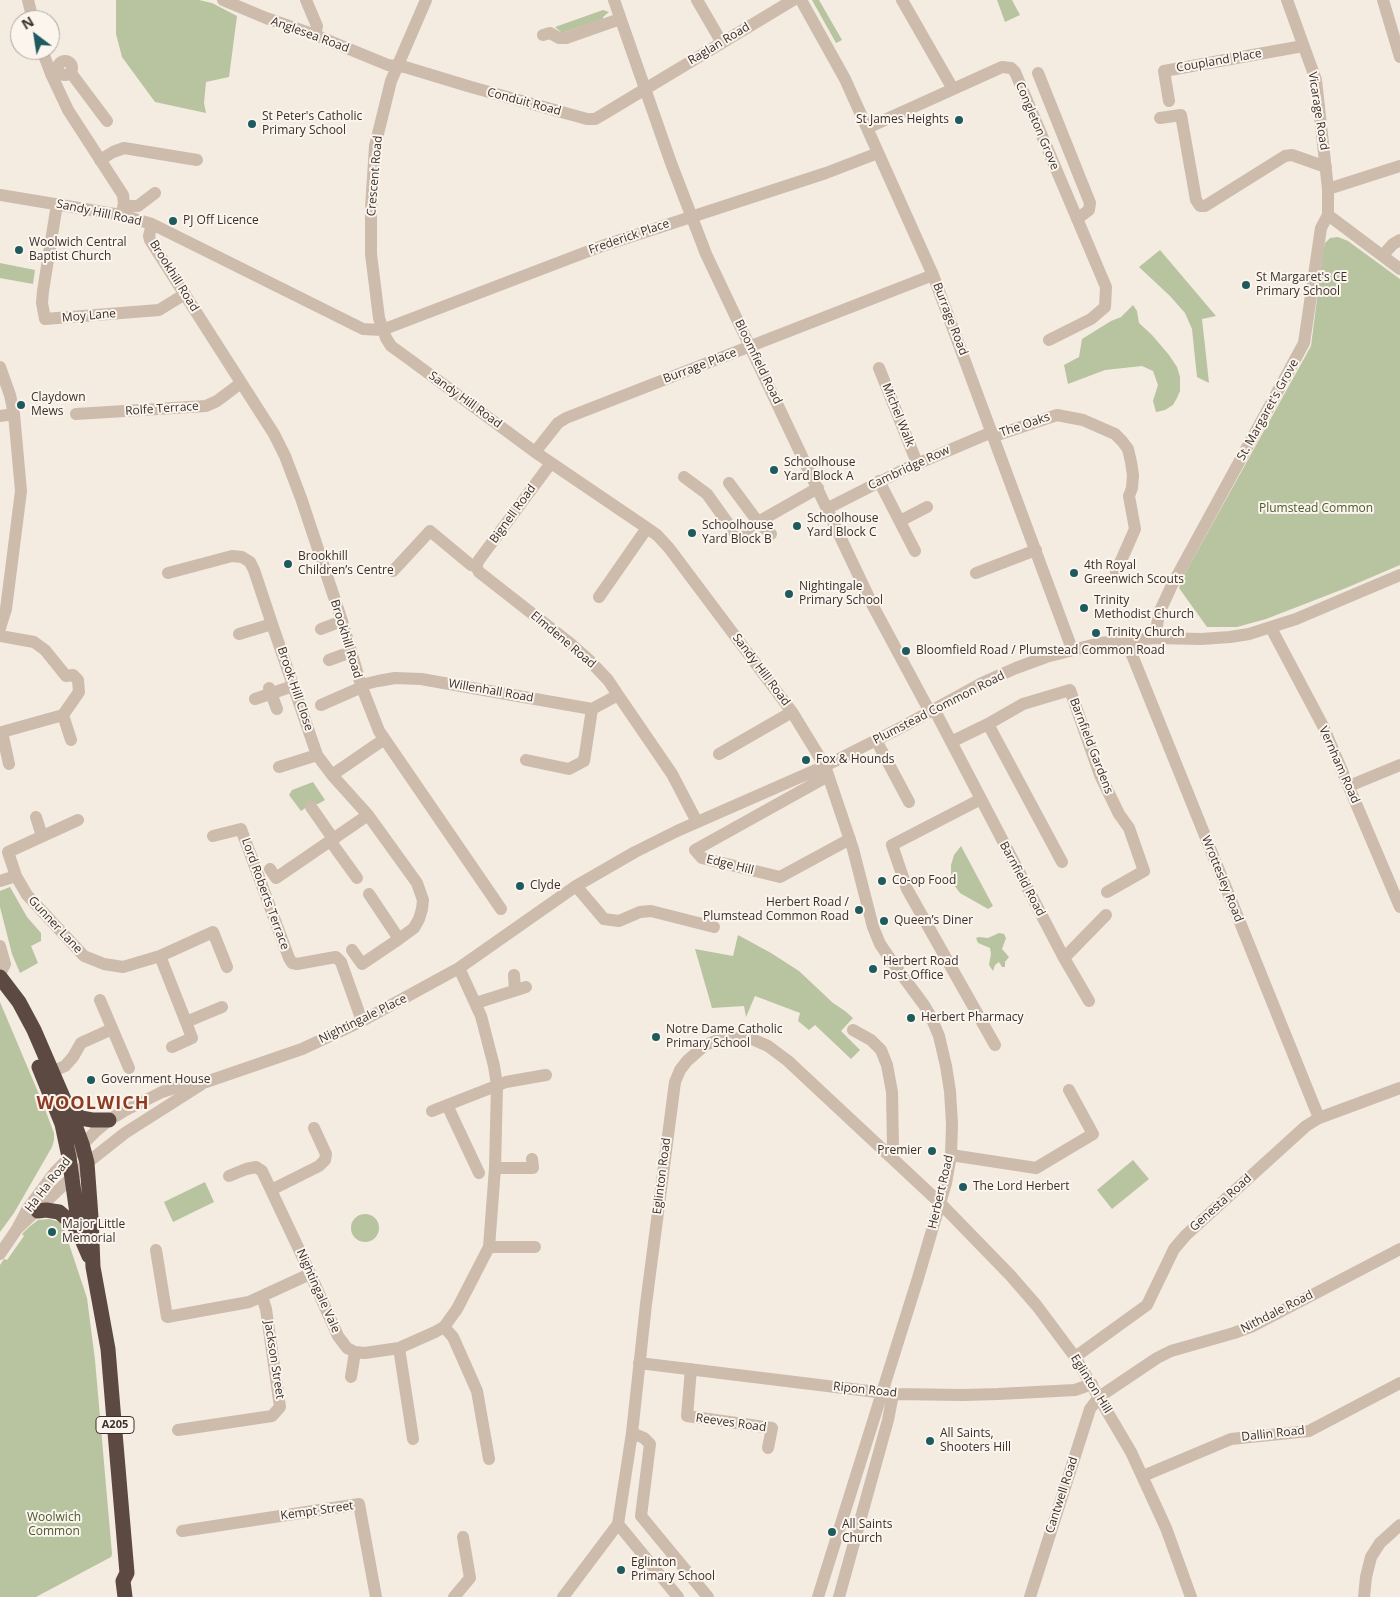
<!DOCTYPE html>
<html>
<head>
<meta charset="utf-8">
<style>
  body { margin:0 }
  #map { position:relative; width:1400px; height:1597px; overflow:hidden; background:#f4ebe1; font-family:"Open Sans",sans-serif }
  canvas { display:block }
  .north { position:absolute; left:10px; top:10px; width:50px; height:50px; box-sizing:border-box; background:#fbf5ee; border:1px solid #aea6a0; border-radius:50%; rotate:329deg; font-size:14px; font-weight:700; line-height:20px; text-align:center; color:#3b302b }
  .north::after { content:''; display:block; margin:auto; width:18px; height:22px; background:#1f5a5e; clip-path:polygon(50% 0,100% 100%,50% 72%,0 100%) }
</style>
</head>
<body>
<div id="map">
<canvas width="1400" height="1597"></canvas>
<div class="north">N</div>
</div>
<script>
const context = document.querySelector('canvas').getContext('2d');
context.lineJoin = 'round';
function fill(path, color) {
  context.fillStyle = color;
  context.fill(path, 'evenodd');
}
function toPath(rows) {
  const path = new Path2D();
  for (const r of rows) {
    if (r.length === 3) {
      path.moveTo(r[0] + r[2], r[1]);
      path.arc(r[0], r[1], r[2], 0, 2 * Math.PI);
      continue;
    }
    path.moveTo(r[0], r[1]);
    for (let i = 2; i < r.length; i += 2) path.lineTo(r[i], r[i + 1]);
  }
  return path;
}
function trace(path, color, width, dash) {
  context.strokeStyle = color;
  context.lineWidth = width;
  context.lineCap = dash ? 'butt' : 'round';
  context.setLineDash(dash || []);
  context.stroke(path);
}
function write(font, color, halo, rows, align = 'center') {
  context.font = font + ' "Open Sans",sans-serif';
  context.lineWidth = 4;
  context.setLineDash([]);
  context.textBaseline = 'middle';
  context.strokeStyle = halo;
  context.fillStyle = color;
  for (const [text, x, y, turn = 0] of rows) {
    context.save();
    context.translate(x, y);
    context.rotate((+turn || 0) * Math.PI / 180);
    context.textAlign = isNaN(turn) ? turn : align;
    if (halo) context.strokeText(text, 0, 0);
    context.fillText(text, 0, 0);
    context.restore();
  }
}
fill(toPath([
  [116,0,199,0,212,3,237,16,229,77,206,82,204,103,206,113,155,102,122,57,116,34],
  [812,0,819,0,842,40,836,43],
  [997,0,1012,0,1020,15,1005,22],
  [603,10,609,12,603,17,603,19,562,33,555,27],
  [1338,237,1348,241,1400,279,1400,565,1346,588,1266,619,1237,627,1207,627,1179,588,1183,577,1311,346,1323,252,1325,243,1330,238],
  [1160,250,1216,316,1202,319,1209,383,1197,377,1192,329,1185,313,1170,296,1139,267],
  [0,263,35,270,33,284,0,278],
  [1133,305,1137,311,1139,323,1152,335,1169,355,1177,367,1180,377,1180,391,1177,398,1173,405,1165,410,1156,412,1153,401,1158,385,1153,371,1142,366,1105,370,1068,384,1064,365,1079,357,1082,339,1111,321,1121,317],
  [313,782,325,800,318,804,311,804,301,811,289,795,292,790],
  [961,846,993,906,988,909,960,893,954,885,951,873,951,865,954,855],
  [10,887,27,917,41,933,41,941,31,946,38,963,20,973,12,954,0,907,0,891],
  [999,933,1004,934,1006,938,1002,949,1009,957,1005,962,1005,967,1002,967,999,962,995,965,993,971,989,965,991,954,990,948,978,943,976,938,979,937,988,938],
  [738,935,771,953,799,971,833,1003,845,1011,853,1018,841,1031,860,1050,851,1059,815,1025,809,1030,798,1021,800,1013,755,996,746,1017,744,1006,712,1008,695,949,733,956],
  [0,1002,41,1099,54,1133,54,1140,52,1147,14,1213,0,1232],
  [1133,1160,1149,1179,1112,1209,1097,1190],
  [205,1182,214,1202,173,1222,164,1202],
  [365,1228,14],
  [49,1219,60,1222,64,1229,87,1298,95,1360,112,1554,111,1557,36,1597,0,1597,0,1265,4,1259,7,1260,24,1236,22,1234,29,1227,38,1220]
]), '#b8c4a0');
trace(toPath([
  [28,0,33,20],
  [223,0,266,18,315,35,388,65,405,67,471,87,587,119,595,119,602,115,793,0],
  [306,0,317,26,315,35],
  [426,0,391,81,375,146,371,208,371,254,379,318,386,338,391,346,409,359,535,452,647,528,657,535,669,548,792,712,825,766,853,849,873,927,880,944,893,963,924,1005,931,1017,939,1036,946,1066,950,1091,952,1124,951,1155,946,1183,918,1278,818,1597],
  [614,0,671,163,706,254,873,606,930,712],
  [697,0,722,43],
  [801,0,845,79,933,275,1072,649],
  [902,0,953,89],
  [1383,0,1400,57],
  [543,35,550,33,559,38,566,38,620,19],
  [42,50,51,74,68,110,123,195,124,204,121,215],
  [65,68,7],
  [71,73,107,121],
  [1038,73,1090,203,1089,210,1077,219],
  [1169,101,1164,71,1303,46],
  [1160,118,1181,115,1196,200,1200,206,1205,206,1285,156,1292,155,1326,167],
  [867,128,1002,67,1011,68,1015,72,1106,287,1105,307,1091,319,1049,340],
  [100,160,113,152,124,148,197,160],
  [1328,189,1400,166],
  [0,195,121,215,152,224,363,329,382,330,602,246,826,173,878,153],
  [57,204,43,291,42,303,45,319,159,310,185,294],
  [124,206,138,206,155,193],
  [1328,215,1400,269],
  [152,224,149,236,150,240,274,434,285,456,301,498,342,621,361,685,379,731,501,909],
  [1383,255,1393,244,1400,240],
  [0,367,10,395,14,414,21,491,6,609,0,628],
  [879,368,917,463],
  [76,414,206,406,217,401,241,383],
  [0,416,14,414],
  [994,436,1057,415,1083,420,1115,434,1122,441,1128,449,1131,462,1133,475,1132,488,1129,496,1135,529,1116,572],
  [535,452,558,423,566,418,933,275],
  [684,477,707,494,737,536,758,522,729,483],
  [879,481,915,551],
  [828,508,905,469,992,432],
  [900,521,927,507],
  [771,534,758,522,818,488],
  [476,566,479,560,551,463],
  [393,571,430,531,471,565,476,566,479,572,571,644,589,660,608,680,618,695,672,774,697,822],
  [168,573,232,556,242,557,250,562,254,570,272,624],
  [976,573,1036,550],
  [599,597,647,528],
  [1271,628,1323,726,1400,907],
  [321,629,342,621],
  [239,634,272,624,317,755,332,775,383,740],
  [0,636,34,642,45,650,66,676,73,675,78,680,79,692,63,715,2,732,9,764],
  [1155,638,1159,613,1172,585,1304,343,1321,228,1328,215,1328,189,1316,80,1287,0],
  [1126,640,1319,1118],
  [329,660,351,652],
  [361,685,378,681,395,678,421,679,592,709,618,695],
  [269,688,277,709],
  [255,699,293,686],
  [321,705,362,687],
  [934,709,981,799,892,845,907,889,995,1045],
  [63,715,71,740],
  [988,724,1023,704,1070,690,1100,775,1119,814,1129,828,1144,871,1107,892],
  [876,740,909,802],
  [951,742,988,724,1062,862],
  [719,754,792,712],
  [526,760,569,769,584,761,592,709],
  [279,767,317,755],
  [332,775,368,815,417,883,423,900,422,909,419,919,414,928,399,939,362,964,352,950],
  [828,776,695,850,702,858,780,877,850,839],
  [1349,786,1400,765],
  [981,799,1064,958,1089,1001],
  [311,807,334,840],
  [36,817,42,836],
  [78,820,8,852,16,876,27,895,84,956,104,964,123,967,160,956],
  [213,836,241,829,289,958,292,963,297,964,330,958,336,957,341,962,362,1021],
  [331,842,357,878],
  [270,869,276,878,368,815],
  [0,881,16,876],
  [576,886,604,919,619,921,640,912,651,911,714,927],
  [369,894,399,939],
  [0,946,5,964,0,974],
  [1064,958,1106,915],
  [514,975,515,990],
  [100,1000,129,1068],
  [476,1003,526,987],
  [222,1007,186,1022,160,956,213,932,227,967],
  [853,1030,871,1040,881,1050,887,1065,892,1092,893,1147,888,1155],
  [172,1047,192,1038,186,1022],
  [44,1075,65,1066,73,1057,81,1043,112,1029],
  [447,1105,479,1173],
  [432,1111,506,1082,546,1075],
  [951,1155,1036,1168,1093,1134,1069,1090],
  [495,1168,533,1168,532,1159],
  [229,1176,246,1169,256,1167,262,1171,304,1260,338,1336,347,1348,355,1352,365,1353,399,1348,435,1332,444,1327,457,1309,489,1247,495,1168,497,1085,494,1066,481,1016,459,968],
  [271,1190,319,1166,325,1160,326,1154,314,1128],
  [17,1229,28,1208,55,1172,95,1132,109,1120,124,1111,162,1092,183,1085,206,1082,302,1049,362,1021,459,968,576,886,635,852,677,831,825,766,902,727,982,683,1016,668,1046,657,1100,643,1155,638,1201,639,1230,637,1249,634,1296,619,1400,575],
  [489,1247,535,1247],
  [156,1250,167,1317,249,1302,310,1274],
  [0,1254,17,1229,87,1163,125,1133,202,1084],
  [444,1327,453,1337,477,1391,489,1459],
  [399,1348,413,1439],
  [1075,1357,1147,1305,1174,1249,1186,1235,1306,1126,1319,1118,1400,1088],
  [639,1363,893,1394,963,1395,998,1394,1075,1390,1092,1384],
  [691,1369,687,1416,772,1428,768,1448],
  [351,1377,355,1352],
  [178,1430,272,1416,280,1407,266,1309,262,1297],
  [632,1433,644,1438,650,1444,641,1516,708,1597],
  [1143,1476,1231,1439,1309,1431,1400,1383],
  [618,1524,678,1597],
  [182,1531,359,1504,376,1597],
  [454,1597,470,1578,463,1537],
  [563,1597,618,1524,632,1433,646,1304,675,1082,680,1070,687,1061,705,1045,718,1040,740,1038,752,1039,768,1046,788,1061,940,1203,1010,1275,1037,1306,1075,1357,1131,1452,1166,1528,1191,1597],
  [839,1597,888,1420,893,1394],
  [1030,1597,1090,1409,1099,1397,1157,1358,1171,1351,1234,1333,1253,1326,1400,1249],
  [1364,1597,1366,1577,1371,1557,1380,1543,1400,1525]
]), '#cdbbac', 12);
trace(toPath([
  [0,977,19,1002,34,1030,75,1125,82,1144,87,1163,91,1217,93,1267,108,1349,113,1409,127,1573,123,1581,125,1597],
  [39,1067,62,1124,69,1157,80,1235,89,1256],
  [69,1109,81,1118,92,1120,109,1120],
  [38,1211,46,1210,59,1212,73,1224,79,1233]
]), '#5c4a42', 15);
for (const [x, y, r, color] of [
  [959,120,5,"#1f5a5e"],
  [252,124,5,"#1f5a5e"],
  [173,221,5,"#1f5a5e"],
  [19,250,5,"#1f5a5e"],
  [1246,285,5,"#1f5a5e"],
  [21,405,5,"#1f5a5e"],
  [774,470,5,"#1f5a5e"],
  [797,526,5,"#1f5a5e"],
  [692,533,5,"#1f5a5e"],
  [288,564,5,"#1f5a5e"],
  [1074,573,5,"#1f5a5e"],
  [789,594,5,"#1f5a5e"],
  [1084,608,5,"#1f5a5e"],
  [1096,633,5,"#1f5a5e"],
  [906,651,5,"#1f5a5e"],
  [806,760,5,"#1f5a5e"],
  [882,881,5,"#1f5a5e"],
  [520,886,5,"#1f5a5e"],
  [859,910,5,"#1f5a5e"],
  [884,921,5,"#1f5a5e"],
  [873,969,5,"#1f5a5e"],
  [911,1018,5,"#1f5a5e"],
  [656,1037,5,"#1f5a5e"],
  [91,1080,5,"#1f5a5e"],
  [932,1151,5,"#1f5a5e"],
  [963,1187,5,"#1f5a5e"],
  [52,1232,5,"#1f5a5e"],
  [930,1441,5,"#1f5a5e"],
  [832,1532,5,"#1f5a5e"],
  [621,1570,5,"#1f5a5e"]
]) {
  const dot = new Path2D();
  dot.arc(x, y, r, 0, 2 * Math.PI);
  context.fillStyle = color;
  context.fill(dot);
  trace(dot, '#fbf5ee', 2);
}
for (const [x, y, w] of [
  [115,1425,38]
]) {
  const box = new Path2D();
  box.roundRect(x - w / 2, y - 8.5, w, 17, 4);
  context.fillStyle = '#fbf5ee';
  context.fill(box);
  trace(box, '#3b302b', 1);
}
write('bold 11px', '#3b302b', null, [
  ["A205",115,1425]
]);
write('12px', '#3b302b', '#fbf5ee', [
  ["Anglesea Road",310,35,20],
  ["Raglan Road",719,44,-31],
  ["Coupland Place",1219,61,-10],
  ["Conduit Road",524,102,15],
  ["Vicarage Road",1318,111,81],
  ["Congleton Grove",1037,126,67],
  ["Crescent Road",375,176,-85],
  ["Sandy Hill Road",99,213,12],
  ["Frederick Place",629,237,-19],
  ["Brookhill Road",174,276,58],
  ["Moy Lane",89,316,-5],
  ["Burrage Road",950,319,69],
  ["Bloomfield Road",758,362,64],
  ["Burrage Place",700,366,-21],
  ["Sandy Hill Road",465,400,36],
  ["Rolfe Terrace",162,409,-4],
  ["St. Margaret's Grove",1268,410,-61],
  ["Michel Walk",898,415,68],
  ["The Oaks",1025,425,-19],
  ["Cambridge Row",909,468,-25],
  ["Bignell Road",513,514,-54],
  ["Brookhill Road",346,639,73],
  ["Elmdene Road",563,640,40],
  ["Sandy Hill Road",761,670,53],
  ["Brook Hill Close",295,689,71],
  ["Willenhall Road",491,691,10],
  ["Plumstead Common Road",939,708,-27],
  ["Barnfield Gardens",1091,746,69],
  ["Vernham Road",1339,765,66],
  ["Edge Hill",730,865,14],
  ["Barnfield Road",1022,879,62],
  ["Wrottesley Road",1222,879,68],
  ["Lord Roberts Terrace",265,894,70],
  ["Gunner Lane",55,925,47],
  ["Nightingale Place",363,1019,-26],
  ["Eglinton Road",662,1176,-83],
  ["Ha Ha Road",48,1185,-52],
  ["Herbert Road",941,1192,-77],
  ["Genesta Road",1221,1203,-42],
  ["Nightingale Vale",318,1291,66],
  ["Nithdale Road",1277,1312,-27],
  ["Jackson Street",274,1360,81],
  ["Eglinton Hill",1091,1384,58],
  ["Ripon Road",865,1390,6],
  ["Reeves Road",731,1423,8],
  ["Dallin Road",1273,1434,-6],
  ["Cantwell Road",1062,1495,-72],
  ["Kempt Street",317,1511,-8]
]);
write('12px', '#3b302b', '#fbf5ee', [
  ["St Peter's Catholic",262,117],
  ["Primary School",262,131],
  ["St James Heights",949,120,"right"],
  ["PJ Off Licence",183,221],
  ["Woolwich Central",29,243],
  ["Baptist Church",29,257],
  ["St Margaret's CE",1256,278],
  ["Primary School",1256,292],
  ["Claydown",31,398],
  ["Mews",31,412],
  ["Schoolhouse",784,463],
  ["Yard Block A",784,477],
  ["Schoolhouse",807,519],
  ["Yard Block C",807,533],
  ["Schoolhouse",702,526],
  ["Yard Block B",702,540],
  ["Brookhill",298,557],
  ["Children’s Centre",298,571],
  ["4th Royal",1084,566],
  ["Greenwich Scouts",1084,580],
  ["Nightingale",799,587],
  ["Primary School",799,601],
  ["Trinity",1094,601],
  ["Methodist Church",1094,615],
  ["Trinity Church",1106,633],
  ["Bloomfield Road / Plumstead Common Road",916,651],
  ["Fox & Hounds",816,760],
  ["Co-op Food",892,881],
  ["Clyde",530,886],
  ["Herbert Road /",849,903,"right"],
  ["Plumstead Common Road",849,917,"right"],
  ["Queen’s Diner",894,921],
  ["Herbert Road",883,962],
  ["Post Office",883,976],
  ["Herbert Pharmacy",921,1018],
  ["Notre Dame Catholic",666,1030],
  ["Primary School",666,1044],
  ["Government House",101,1080],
  ["Premier",922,1151,"right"],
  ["The Lord Herbert",973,1187],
  ["Major Little",62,1225],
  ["Memorial",62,1239],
  ["All Saints,",940,1434],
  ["Shooters Hill",940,1448],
  ["All Saints",842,1525],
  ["Church",842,1539],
  ["Eglinton",631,1563],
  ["Primary School",631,1577]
], 'left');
write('12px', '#4a5a2e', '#fbf5ee', [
  ["Plumstead Common",1316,509],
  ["Woolwich",54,1518],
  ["Common",54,1532]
]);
context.letterSpacing = '1px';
write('bold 18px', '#8c3b22', '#fbf5ee', [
  ["WOOLWICH",93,1104]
]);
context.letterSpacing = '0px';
</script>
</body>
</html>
